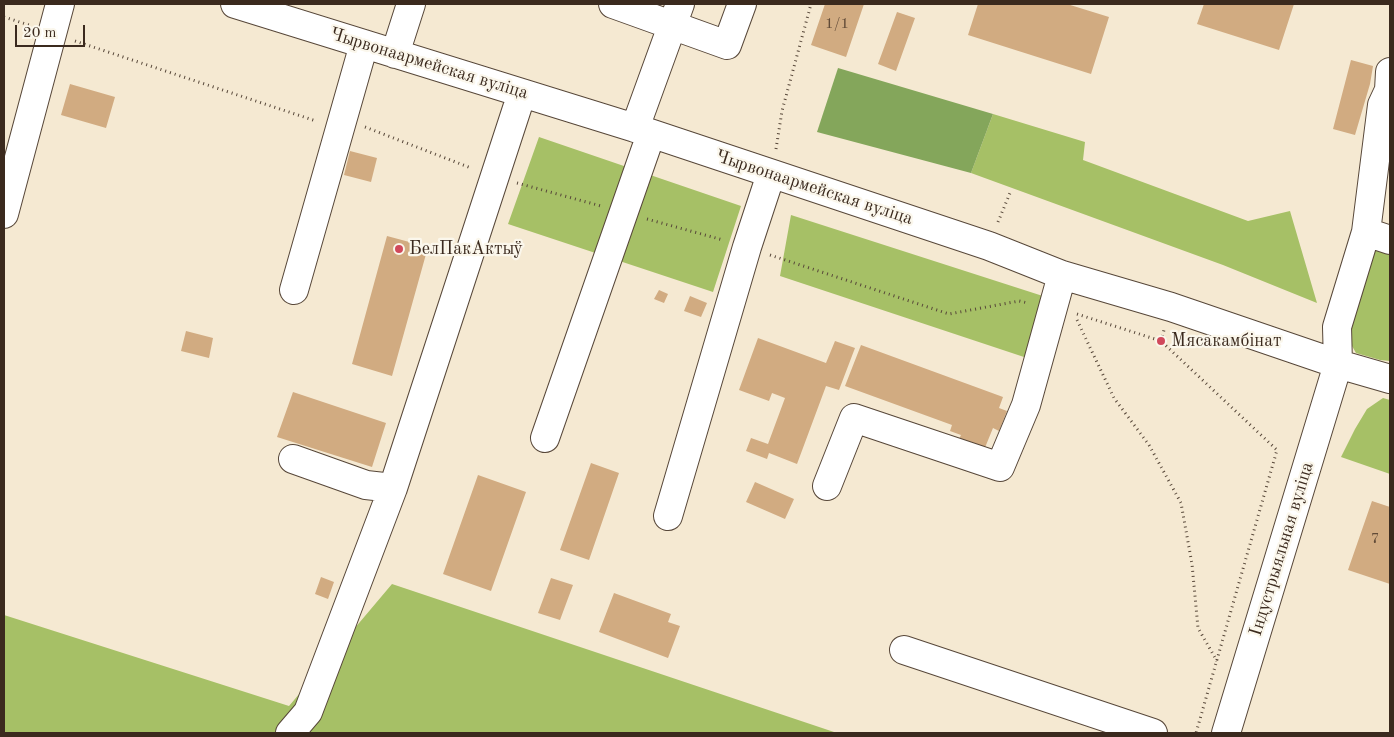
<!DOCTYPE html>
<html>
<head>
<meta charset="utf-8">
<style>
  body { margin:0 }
  #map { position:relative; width:1394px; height:737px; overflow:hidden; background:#f5e9d2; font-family:"Old Standard TT",serif }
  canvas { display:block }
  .frame { position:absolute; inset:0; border:5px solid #3b2a1e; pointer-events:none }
  .scale { position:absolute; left:15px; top:25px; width:70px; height:22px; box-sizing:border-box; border:2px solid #3b2a1e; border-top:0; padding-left:6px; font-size:15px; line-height:18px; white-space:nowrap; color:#3b2a1e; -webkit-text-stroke:4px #fbf7ec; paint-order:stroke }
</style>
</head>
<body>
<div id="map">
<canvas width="1394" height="737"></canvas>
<div class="frame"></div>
<div class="scale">20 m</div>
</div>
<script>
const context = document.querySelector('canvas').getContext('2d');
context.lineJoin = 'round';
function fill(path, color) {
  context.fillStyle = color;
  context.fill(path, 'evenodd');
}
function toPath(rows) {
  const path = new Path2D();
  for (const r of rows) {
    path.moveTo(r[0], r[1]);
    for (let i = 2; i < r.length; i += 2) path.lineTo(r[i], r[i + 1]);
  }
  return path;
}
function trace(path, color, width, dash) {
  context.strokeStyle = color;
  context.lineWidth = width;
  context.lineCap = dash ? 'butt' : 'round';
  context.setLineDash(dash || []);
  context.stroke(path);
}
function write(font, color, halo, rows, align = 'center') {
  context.font = font + ' "Old Standard TT",serif';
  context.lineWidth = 4.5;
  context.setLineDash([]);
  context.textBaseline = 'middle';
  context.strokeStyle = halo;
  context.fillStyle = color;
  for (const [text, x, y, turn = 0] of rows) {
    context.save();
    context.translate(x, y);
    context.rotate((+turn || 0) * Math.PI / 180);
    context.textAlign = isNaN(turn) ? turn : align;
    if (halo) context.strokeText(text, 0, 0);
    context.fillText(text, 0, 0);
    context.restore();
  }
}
fill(toPath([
  [993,114,1085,142,1083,160,1248,221,1290,211,1317,303,1223,265,971,173],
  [539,137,741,206,713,292,508,224],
  [791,215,1049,298,1027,358,780,276],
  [1371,246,1390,250,1390,361,1380,360,1356,353,1344,332],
  [1383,398,1390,400,1390,474,1341,457,1355,429,1367,409],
  [392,584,837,733,4,733,4,615,289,706]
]), '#a6c066');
fill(toPath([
  [838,68,993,114,971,173,817,132]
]), '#84a65b');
fill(toPath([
  [825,4,864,4,846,57,811,45],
  [978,4,1067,4,1109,17,1091,74,968,35],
  [1204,4,1294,4,1279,50,1197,24],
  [897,12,915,18,896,71,878,64],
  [1351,60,1373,66,1370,84,1355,135,1333,129],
  [70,84,115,97,106,128,61,115],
  [350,151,377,158,371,182,344,175],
  [387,236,428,247,392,376,352,364],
  [659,290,668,294,664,303,654,299],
  [690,296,707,303,701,317,684,311],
  [186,331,213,338,209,358,181,351],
  [758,338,826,363,835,341,855,348,839,390,826,386,797,464,769,453,767,459,746,451,751,438,768,444,785,398,772,393,769,401,739,390],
  [861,345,1003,397,999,408,1007,411,999,431,993,428,984,450,958,441,961,435,950,431,952,425,845,386],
  [293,392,386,423,372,467,277,437],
  [591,463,619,473,589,560,560,550],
  [478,475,526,492,491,591,443,574],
  [755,482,794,499,785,519,746,502],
  [1372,501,1390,507,1390,584,1348,570],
  [321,577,334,582,328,599,315,594],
  [551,578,573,585,560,620,538,613],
  [614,593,671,614,668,622,680,626,668,658,599,632]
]), '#d1ab81');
const minor = toPath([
  [235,4,635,128,989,246,1062,275,1171,307,1338,364,1390,379],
  [613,4,727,45,742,4],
  [395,54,411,4],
  [635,128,680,4],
  [4,214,60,4],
  [1366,232,1390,240],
  [294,290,364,44],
  [545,438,651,134],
  [293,459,366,485,393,488],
  [827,486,854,418,1000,467,1026,405,1062,275],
  [668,516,747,247,771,174],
  [904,650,1153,733],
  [290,733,308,712,393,488,522,93],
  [1226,733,1338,364,1337,327,1366,232,1382,105,1389,90,1390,72]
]);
trace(minor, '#574739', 30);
trace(toPath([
  [4,17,29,25],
  [75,41,316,121],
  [365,127,471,168],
  [776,149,782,111,811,4],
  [517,183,601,206],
  [647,219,723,240],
  [998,222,1010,193],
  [770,255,949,314,1019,301,1028,303],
  [1077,314,1161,341,1277,450,1196,733],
  [1077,320,1114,398,1149,445,1181,503,1192,564,1198,628,1217,661],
  [1161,341,1164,330]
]), '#574739', 3, [1, 4]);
trace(minor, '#fff', 28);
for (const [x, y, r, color] of [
  [399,249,5,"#d1495b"],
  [1161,341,5,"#d1495b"]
]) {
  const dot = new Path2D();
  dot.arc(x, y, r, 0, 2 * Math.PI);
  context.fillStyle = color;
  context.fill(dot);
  trace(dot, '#fbf7ec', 2);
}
write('15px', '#604a37', null, [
  ["1/1",837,24],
  ["7",1375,539]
]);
write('18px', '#3b2a1e', '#fbf7ec', [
  ["Чырвонаармейская вуліца",429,64,17],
  ["Чырвонаармейская вуліца",814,188,18],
  ["Індустрыяльная вуліца",1282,549,-73]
]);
write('18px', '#3b2a1e', '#fbf7ec', [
  ["БелПакАктыў",409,249],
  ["Мясакамбінат",1171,341]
], 'left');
</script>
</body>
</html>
